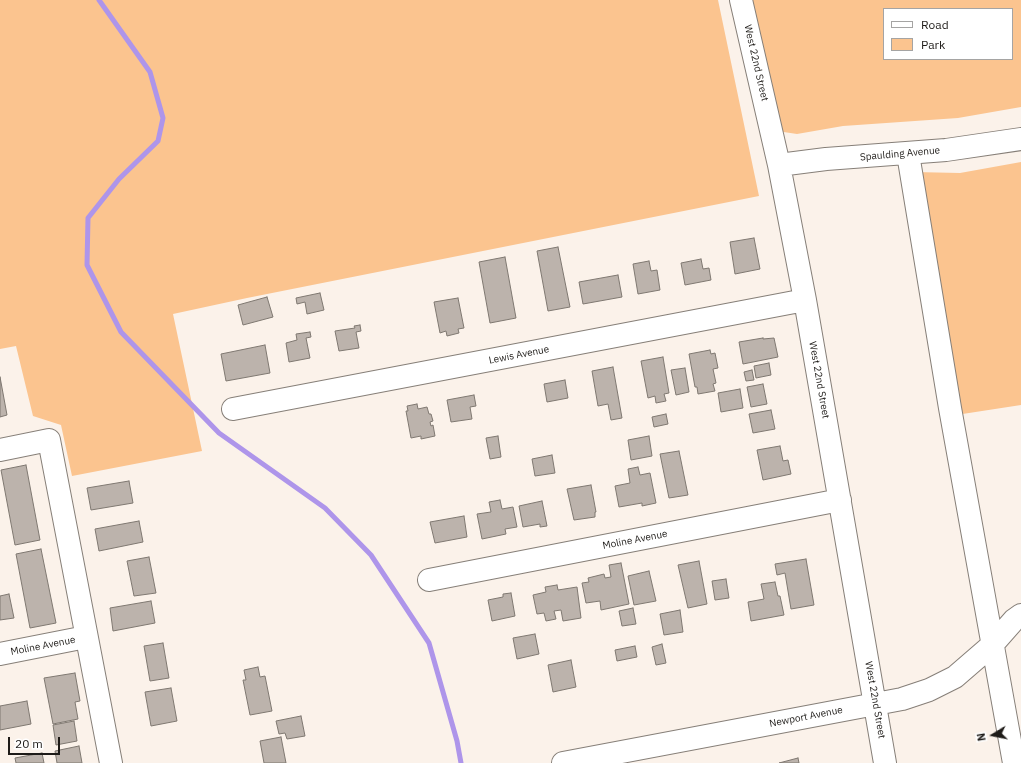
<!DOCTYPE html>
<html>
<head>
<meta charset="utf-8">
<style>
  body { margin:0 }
  #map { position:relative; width:1021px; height:763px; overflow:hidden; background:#fbf2ea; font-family:"IBM Plex Sans",sans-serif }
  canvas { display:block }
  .legend { position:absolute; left:883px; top:8px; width:130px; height:52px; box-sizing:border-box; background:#fff; border:1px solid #a5a4a3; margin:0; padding:5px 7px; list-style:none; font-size:12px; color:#1e1b18 }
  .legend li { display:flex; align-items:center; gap:8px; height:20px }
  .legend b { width:20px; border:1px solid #a5a4a3 }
  .north { position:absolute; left:973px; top:715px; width:40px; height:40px; -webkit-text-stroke:3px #fff; paint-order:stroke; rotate:260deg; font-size:11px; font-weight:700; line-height:16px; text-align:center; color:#1e1b18 }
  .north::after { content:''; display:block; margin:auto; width:14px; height:18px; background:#1e1b18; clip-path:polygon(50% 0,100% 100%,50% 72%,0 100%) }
  .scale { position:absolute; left:8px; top:737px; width:52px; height:18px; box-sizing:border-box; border:2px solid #1e1b18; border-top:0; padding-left:5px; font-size:12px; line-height:14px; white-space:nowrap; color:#1e1b18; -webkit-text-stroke:3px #fff; paint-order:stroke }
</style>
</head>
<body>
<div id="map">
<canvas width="1021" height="763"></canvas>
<ul class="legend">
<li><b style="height:5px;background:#fff"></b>Road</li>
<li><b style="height:11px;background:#fbc48f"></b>Park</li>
</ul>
<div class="north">N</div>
<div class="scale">20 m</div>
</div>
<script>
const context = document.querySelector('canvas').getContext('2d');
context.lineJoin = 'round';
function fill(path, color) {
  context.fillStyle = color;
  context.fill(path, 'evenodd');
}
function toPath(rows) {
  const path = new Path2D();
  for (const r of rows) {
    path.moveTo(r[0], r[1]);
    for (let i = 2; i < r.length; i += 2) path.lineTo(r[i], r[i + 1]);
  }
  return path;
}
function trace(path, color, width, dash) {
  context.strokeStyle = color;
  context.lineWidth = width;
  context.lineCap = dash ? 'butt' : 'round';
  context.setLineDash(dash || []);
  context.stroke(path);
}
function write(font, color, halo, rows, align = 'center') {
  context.font = font + ' "IBM Plex Sans",sans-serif';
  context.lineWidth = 3.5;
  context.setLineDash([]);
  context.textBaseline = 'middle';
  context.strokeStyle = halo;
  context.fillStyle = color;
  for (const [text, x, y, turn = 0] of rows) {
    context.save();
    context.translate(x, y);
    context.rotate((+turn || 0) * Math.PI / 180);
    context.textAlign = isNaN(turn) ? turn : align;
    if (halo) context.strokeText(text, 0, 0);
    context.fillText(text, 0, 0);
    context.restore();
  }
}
fill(toPath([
  [0,0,718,0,759,196,247,298,173,314,202,451,72,476,61,425,33,416,16,346,0,349],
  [750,0,1021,0,1021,107,958,118,843,126,797,134,777,131],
  [884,9,1012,9,1012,59,884,59],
  [1021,162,1021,405,956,415,914,172,960,173]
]), '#fbc48f');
trace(toPath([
  [99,0,150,72,163,118,158,141,119,179,88,218,87,265,121,332,219,433,325,508,371,555,429,643,457,741,461,763]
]), '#ae95ea', 5);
const building = toPath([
  [754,238,760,269,735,274,730,242,754,238],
  [558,247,570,307,548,311,537,251,558,247],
  [505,257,516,318,490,323,479,262,505,257],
  [701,259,703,269,709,268,711,280,685,285,681,263,701,259],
  [649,261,651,271,657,270,660,290,638,294,633,264,649,261],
  [618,275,622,297,583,304,579,282,618,275],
  [320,293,324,310,307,314,305,302,297,304,296,298,320,293],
  [267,297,273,317,243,325,238,305,267,297],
  [458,298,464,328,458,329,459,333,447,336,446,331,440,333,434,302,458,298],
  [360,325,361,331,356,332,359,348,339,351,335,331,355,328,354,326,360,325],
  [310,332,311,337,306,338,310,358,289,362,286,343,297,340,296,334,310,332],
  [763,338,763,339,774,338,778,357,743,364,739,342,763,338],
  [265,345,270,373,226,381,221,354,265,345],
  [710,350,711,354,715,353,718,368,713,369,716,383,713,384,715,391,698,394,697,387,695,387,689,354,710,350],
  [663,357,669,393,664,394,666,401,656,403,655,396,648,398,641,361,663,357],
  [769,363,771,375,756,378,754,366,769,363],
  [613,367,622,418,611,420,608,404,598,406,592,371,613,367],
  [685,368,689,392,676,395,671,370,685,368],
  [752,370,754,380,746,381,744,372,752,370],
  [0,377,7,415,0,417,0,377],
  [565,380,568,398,547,402,544,384,565,380],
  [763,384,767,404,751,407,747,387,763,384],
  [740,389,743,408,721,412,718,393,740,389],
  [474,395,476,406,470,407,472,419,451,422,447,400,474,395],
  [417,404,418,409,427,407,429,414,431,414,433,421,430,422,431,426,433,425,435,436,421,439,421,436,411,438,406,411,408,411,407,406,417,404],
  [771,410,775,429,753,433,749,414,771,410],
  [666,414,668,424,654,427,652,417,666,414],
  [498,436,501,457,490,459,486,438,498,436],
  [649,436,652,456,631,460,628,440,649,436],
  [780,446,783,461,788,460,791,474,763,480,757,450,780,446],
  [679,451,688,495,669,498,660,454,679,451],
  [552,455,555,473,535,476,532,459,552,455],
  [26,465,40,540,15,545,1,470,26,465],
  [638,467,640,475,650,473,656,503,642,506,642,503,619,507,615,486,630,483,628,469,638,467],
  [129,481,133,503,91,510,87,488,129,481],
  [591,485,596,512,595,512,595,517,574,520,567,489,591,485],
  [500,500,502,509,513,507,517,527,505,529,506,534,482,539,477,514,491,512,489,502,500,500],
  [542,501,547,526,540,527,540,524,523,527,519,506,542,501],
  [464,516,467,537,435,543,430,522,464,516],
  [139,521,143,542,99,551,95,529,139,521],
  [41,549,56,623,30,628,16,554,41,549],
  [149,557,156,593,134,596,127,561,149,557],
  [806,559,814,605,791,609,785,573,777,575,775,564,806,559],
  [699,561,707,604,688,608,678,565,699,561],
  [621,563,629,604,601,610,600,601,586,603,582,583,589,582,588,578,604,574,605,578,611,577,609,565,621,563],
  [649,571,656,601,634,605,628,576,649,571],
  [726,579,729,598,715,600,712,581,726,579],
  [775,582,778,596,780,596,784,615,751,621,748,602,764,599,761,584,775,582],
  [557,585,558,590,577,587,581,618,563,621,561,610,554,611,556,619,546,621,544,613,537,614,533,595,546,592,545,587,557,585],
  [511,593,515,616,492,621,488,600,503,597,503,594,511,593],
  [9,594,14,618,0,620,0,596,9,594],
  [151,601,155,623,113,631,110,608,151,601],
  [633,608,636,624,622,626,619,611,633,608],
  [680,610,683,632,664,635,660,614,680,610],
  [535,634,539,654,517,659,513,638,535,634],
  [163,643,169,678,150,681,144,646,163,643],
  [662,644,666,663,656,665,652,647,662,644],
  [635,646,637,657,617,661,615,650,635,646],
  [571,660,576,687,553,692,548,665,571,660],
  [258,667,260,677,265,676,272,711,250,715,243,680,246,680,244,670,258,667],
  [75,673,80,701,75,702,78,719,53,724,44,678,75,673],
  [171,688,177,721,151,726,145,692,171,688],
  [27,701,31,724,0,730,0,706,27,701],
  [301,716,305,736,287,739,285,733,279,734,276,721,301,716],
  [74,721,77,741,56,745,53,725,74,721],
  [281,737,286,763,264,763,260,741,281,737],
  [79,746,82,763,57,763,55,751,79,746],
  [42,753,44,763,16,763,15,758,42,753],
  [798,758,799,763,779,763,798,758]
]);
fill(building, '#bcb3ac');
trace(building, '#7f7871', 1);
const minor = toPath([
  [741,0,779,165,805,300,885,763],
  [908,154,950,408,1014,763],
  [779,165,826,159,946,150,1021,139],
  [233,409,805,300],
  [0,450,49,440,111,763],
  [429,580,840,500],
  [0,654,86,637],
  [563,763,902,699,929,690,955,677,992,645,1014,620,1021,615]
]);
trace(minor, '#867f78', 24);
trace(minor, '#fff', 22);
write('10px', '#1e1b18', '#fff', [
  ["West 22nd Street",756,63,77],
  ["Spaulding Avenue",900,154,-5],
  ["Lewis Avenue",519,355,-11],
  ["West 22nd Street",819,380,80],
  ["Moline Avenue",635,540,-11],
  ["Moline Avenue",43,646,-11],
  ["West 22nd Street",875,700,80],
  ["Newport Avenue",806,717,-11]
]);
</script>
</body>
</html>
